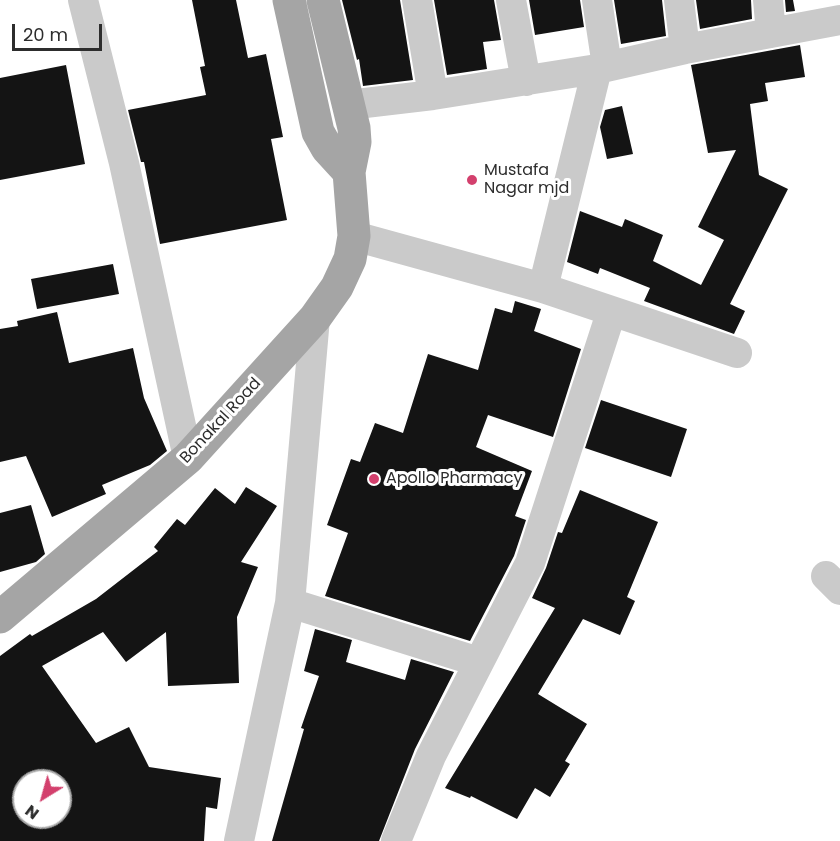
<!DOCTYPE html>
<html>
<head>
<meta charset="utf-8">
<style>
  body { margin:0 }
  #map { position:relative; width:840px; height:841px; overflow:hidden; background:#fff; font-family:Poppins,sans-serif }
  canvas { display:block }
  .north { position:absolute; left:12px; top:769px; width:60px; height:60px; box-sizing:border-box; background:#fff; border:2px solid #ababab; border-radius:50%; rotate:217deg; font-size:16px; font-weight:700; line-height:24px; text-align:center; color:#2d2d2d }
  .north::after { content:''; display:block; margin:auto; width:21px; height:27px; background:#d3406d; clip-path:polygon(50% 0,100% 100%,50% 72%,0 100%) }
  .scale { position:absolute; left:12px; top:24px; width:90px; height:27px; box-sizing:border-box; border:3px solid #2d2d2d; border-top:0; padding-left:8px; font-size:18px; line-height:21px; white-space:nowrap; color:#2d2d2d; -webkit-text-stroke:4px #fff; paint-order:stroke }
</style>
</head>
<body>
<div id="map">
<canvas width="840" height="841"></canvas>
<div class="north">N</div>
<div class="scale">20 m</div>
</div>
<script>
const context = document.querySelector('canvas').getContext('2d');
context.lineJoin = 'round';
function fill(path, color) {
  context.fillStyle = color;
  context.fill(path, 'evenodd');
}
function toPath(rows) {
  const path = new Path2D();
  for (const r of rows) {
    path.moveTo(r[0], r[1]);
    for (let i = 2; i < r.length; i += 2) path.lineTo(r[i], r[i + 1]);
  }
  return path;
}
function trace(path, color, width, dash) {
  context.strokeStyle = color;
  context.lineWidth = width;
  context.lineCap = dash ? 'butt' : 'round';
  context.setLineDash(dash || []);
  context.stroke(path);
}
function write(font, color, halo, rows, align = 'center') {
  context.font = font + ' Poppins,sans-serif';
  context.lineWidth = 6;
  context.setLineDash([]);
  context.textBaseline = 'middle';
  context.strokeStyle = halo;
  context.fillStyle = color;
  for (const [text, x, y, turn = 0] of rows) {
    context.save();
    context.translate(x, y);
    context.rotate((+turn || 0) * Math.PI / 180);
    context.textAlign = isNaN(turn) ? turn : align;
    if (halo) context.strokeText(text, 0, 0);
    context.fillText(text, 0, 0);
    context.restore();
  }
}
fill(toPath([
  [192,0,236,0,248,58,266,54,283,137,271,139,287,220,160,244,144,162,141,162,128,110,206,95,200,67,205,66],
  [342,0,400,0,413,80,363,86,359,59,357,60],
  [434,0,494,0,501,40,483,42,487,69,447,75],
  [529,0,580,0,584,27,535,35],
  [614,0,662,0,666,36,621,44],
  [696,0,751,0,752,19,700,29],
  [785,0,793,0,795,11,786,12],
  [800,45,805,77,765,83,768,101,750,104,759,175,788,189,730,304,745,311,734,334,644,301,650,288,600,268,598,274,567,262,580,211,622,227,625,219,663,235,653,261,701,285,724,240,698,227,736,150,708,153,691,65],
  [66,65,85,164,0,180,0,78],
  [622,106,633,154,607,159,600,127,605,110],
  [113,264,119,294,37,309,31,279],
  [515,301,541,309,534,331,581,349,553,437,488,415,476,447,532,471,515,516,526,520,514,556,470,641,325,596,348,533,327,525,351,459,360,462,375,423,403,433,428,354,478,370,495,308,512,313],
  [57,312,69,363,133,348,144,398,167,451,150,465,102,485,106,494,52,517,26,456,0,462,0,329,18,326,17,321],
  [601,400,687,429,671,477,585,448],
  [246,487,277,506,241,562,258,567,237,617,239,683,168,686,166,632,126,662,103,632,42,666,96,743,129,727,149,767,221,778,217,809,206,807,204,841,0,841,0,656,30,634,32,636,96,599,158,551,154,547,177,519,185,525,215,488,235,504],
  [24,781,60,781,60,817,24,817],
  [580,490,658,522,627,597,635,601,620,635,583,619,538,694,587,724,565,761,570,764,550,797,535,788,517,819,471,796,470,798,445,788,555,608,532,598,546,568,558,532,562,533],
  [31,505,45,554,36,562,0,572,0,513],
  [315,629,352,640,346,662,405,680,411,659,454,672,415,749,379,841,272,841,304,729,301,728,319,676,304,671]
]), '#141414');
trace(toPath([
  [83,0,124,163,188,458],
  [417,0,433,95],
  [511,0,526,81],
  [597,0,607,66],
  [679,0,685,49],
  [768,0,771,33],
  [348,105,433,95,597,69,685,49,840,20],
  [354,236,543,288,737,353],
  [543,288,597,69],
  [826,576,840,590],
  [290,603,479,662],
  [239,841,290,603,315,318],
  [396,841,431,756,530,563,611,313]
]), '#cacaca', 30);
trace(toPath([
  [289,0,318,132,327,148,349,172],
  [0,617,188,458,315,318,337,287,350,259,354,236,349,172,355,142,354,128,323,0]
]), '#a5a5a5', 33);
for (const [x, y, r, color] of [
  [472,180,6,"#d3406d"],
  [374,479,6,"#d3406d"]
]) {
  const dot = new Path2D();
  dot.arc(x, y, r, 0, 2 * Math.PI);
  context.fillStyle = color;
  context.fill(dot);
  trace(dot, '#fff', 2);
}
write('16px', '#2d2d2d', '#fff', [
  ["Mustafa",484,171],
  ["Nagar mjd",484,189],
  ["Apollo Pharmacy",386,479]
], 'left');
write('16px', '#2d2d2d', '#fff', [
  ["Bonakal Road",221,421,-47]
]);
</script>
</body>
</html>
